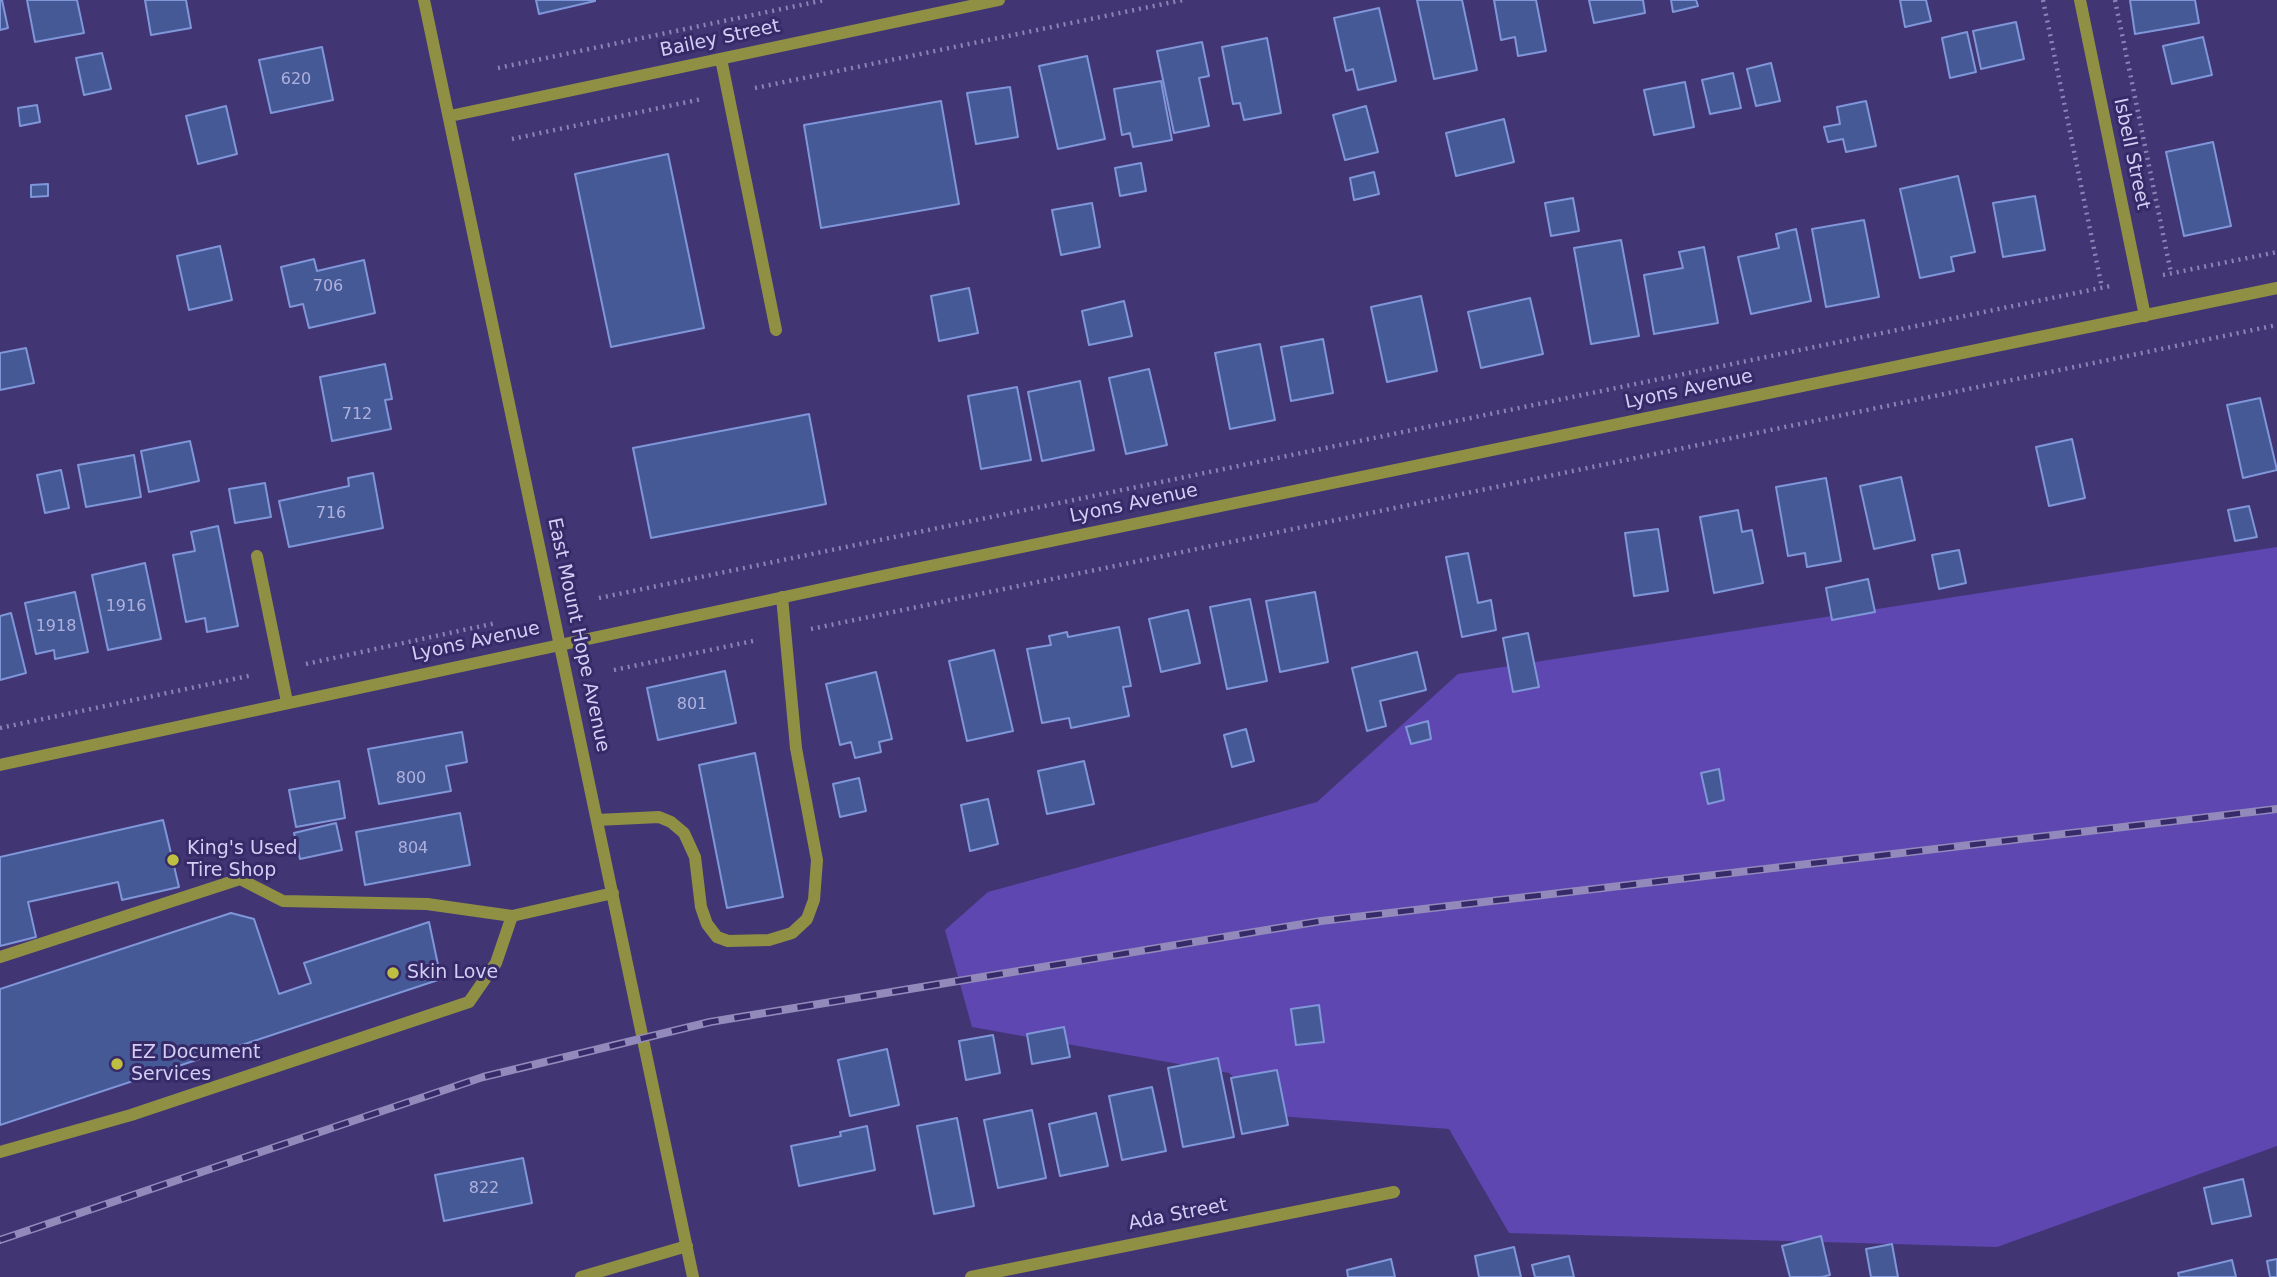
<!DOCTYPE html>
<html>
<head>
<meta charset="utf-8">
<style>
  body { margin:0 }
  canvas { display:block; background:#413574 }
</style>
</head>
<body>
<canvas width="2277" height="1277"></canvas>
<script>
const context = document.querySelector('canvas').getContext('2d');
context.lineJoin = 'round';
function fill(path, color) {
  context.fillStyle = color;
  context.fill(path, 'evenodd');
}
function toPath(rows) {
  const path = new Path2D();
  for (const r of rows) {
    path.moveTo(r[0], r[1]);
    for (let i = 2; i < r.length; i += 2) path.lineTo(r[i], r[i + 1]);
  }
  return path;
}
function trace(path, color, width, dash) {
  context.strokeStyle = color;
  context.lineWidth = width;
  context.lineCap = dash ? 'butt' : 'round';
  context.setLineDash(dash || []);
  context.stroke(path);
}
function write(font, color, halo, rows, align = 'center') {
  context.font = font + ' "DejaVu Sans",sans-serif';
  context.lineWidth = 6;
  context.setLineDash([]);
  context.textBaseline = 'middle';
  context.strokeStyle = halo;
  context.fillStyle = color;
  for (const [text, x, y, turn = 0] of rows) {
    context.save();
    context.translate(x, y);
    context.rotate((+turn || 0) * Math.PI / 180);
    context.textAlign = isNaN(turn) ? turn : align;
    if (halo) context.strokeText(text, 0, 0);
    context.fillText(text, 0, 0);
    context.restore();
  }
}
fill(toPath([
  [2277,547,2277,1146,1997,1247,1509,1233,1449,1129,1279,1116,1229,1073,972,1027,945,930,988,892,1317,802,1458,674]
]), '#5f47b2');
const building = toPath([
  [0,0,2,0,8,28,0,30,0,0],
  [27,0,77,0,84,33,35,42,27,0],
  [145,0,186,0,191,28,151,35,145,0],
  [536,0,595,0,595,1,539,14,536,0],
  [1417,0,1462,0,1477,70,1434,79,1417,0],
  [1494,0,1536,0,1546,51,1518,56,1515,37,1501,40,1494,0],
  [1589,0,1643,0,1645,13,1594,23,1589,0],
  [1671,0,1696,0,1698,6,1673,12,1671,0],
  [1900,0,1926,0,1931,21,1905,27,1900,0],
  [2130,0,2195,0,2199,23,2135,34,2130,0],
  [1379,8,1396,81,1358,90,1353,69,1346,71,1334,18,1379,8],
  [2016,22,2024,59,1981,69,1973,31,2016,22],
  [1967,32,1976,72,1950,78,1942,38,1967,32],
  [2203,37,2212,75,2172,84,2163,46,2203,37],
  [1267,38,1281,113,1244,120,1240,103,1233,104,1222,47,1267,38],
  [1202,42,1209,76,1199,78,1209,126,1174,133,1157,51,1202,42],
  [322,47,333,100,271,113,259,60,322,47],
  [102,53,111,89,84,95,76,58,102,53],
  [1087,56,1105,139,1058,149,1039,66,1087,56],
  [1771,63,1780,101,1756,106,1747,69,1771,63],
  [1733,73,1741,108,1710,114,1702,80,1733,73],
  [1161,81,1172,140,1133,147,1130,133,1122,135,1114,89,1161,81],
  [1685,82,1694,127,1654,135,1644,90,1685,82],
  [1010,87,1018,137,976,144,967,93,1010,87],
  [941,101,959,204,821,228,804,125,941,101],
  [1866,101,1876,146,1846,152,1843,139,1828,142,1824,127,1840,124,1837,107,1866,101],
  [37,105,40,122,20,126,18,108,37,105],
  [226,106,237,154,198,164,186,116,226,106],
  [1366,106,1378,152,1345,160,1333,115,1366,106],
  [1504,119,1514,162,1456,176,1446,133,1504,119],
  [2213,142,2231,226,2184,236,2166,152,2213,142],
  [668,154,704,328,611,347,575,174,668,154],
  [1141,163,1146,191,1120,196,1115,168,1141,163],
  [1374,172,1379,194,1354,200,1350,178,1374,172],
  [1958,176,1975,252,1951,257,1954,271,1920,278,1900,189,1958,176],
  [48,184,48,196,31,197,31,185,48,184],
  [2035,196,2045,250,2003,257,1993,203,2035,196],
  [1573,198,1579,231,1551,236,1545,203,1573,198],
  [1092,203,1100,247,1061,255,1052,210,1092,203],
  [1864,220,1879,297,1826,307,1812,229,1864,220],
  [1796,229,1811,301,1751,314,1738,257,1779,248,1776,234,1796,229],
  [1621,240,1639,336,1591,344,1574,248,1621,240],
  [220,246,232,300,189,310,177,256,220,246],
  [1704,247,1718,323,1654,334,1644,275,1683,268,1679,252,1704,247],
  [314,259,317,271,364,260,375,313,309,328,303,304,290,307,281,267,314,259],
  [969,288,978,333,939,341,931,296,969,288],
  [1421,296,1437,371,1387,382,1371,307,1421,296],
  [1530,298,1543,354,1481,368,1468,312,1530,298],
  [1124,301,1132,336,1089,345,1082,311,1124,301],
  [1323,339,1333,393,1291,401,1281,347,1323,339],
  [1260,344,1275,420,1230,429,1215,353,1260,344],
  [26,348,34,383,0,390,0,353,26,348],
  [385,364,392,399,385,400,391,429,332,441,320,377,385,364],
  [1149,369,1167,445,1126,454,1109,378,1149,369],
  [1080,381,1094,450,1042,461,1028,392,1080,381],
  [1017,387,1031,460,981,469,968,396,1017,387],
  [2260,398,2277,470,2243,478,2227,405,2260,398],
  [809,414,826,504,651,538,633,448,809,414],
  [2072,439,2085,498,2049,506,2036,447,2072,439],
  [190,441,199,481,149,492,141,451,190,441],
  [134,455,141,497,86,507,78,465,134,455],
  [61,470,69,508,45,513,37,475,61,470],
  [373,473,383,528,289,547,279,501,349,486,348,478,373,473],
  [1901,477,1915,540,1874,549,1860,486,1901,477],
  [1826,478,1841,561,1807,567,1805,553,1788,556,1776,487,1826,478],
  [265,483,271,517,235,523,229,489,265,483],
  [2249,506,2257,537,2235,541,2228,510,2249,506],
  [1738,510,1742,532,1752,530,1763,583,1714,593,1700,517,1738,510],
  [218,526,238,626,207,632,205,618,186,622,173,555,195,551,191,532,218,526],
  [1658,529,1668,591,1634,596,1625,533,1658,529],
  [1959,550,1966,583,1939,589,1932,555,1959,550],
  [1468,553,1478,603,1491,600,1496,630,1462,637,1446,557,1468,553],
  [145,563,161,639,108,650,92,575,145,563],
  [1868,579,1875,612,1832,620,1826,588,1868,579],
  [75,592,88,652,55,659,54,650,36,654,25,603,75,592],
  [1315,592,1328,662,1280,672,1266,601,1315,592],
  [1250,599,1267,681,1227,689,1210,607,1250,599],
  [1188,610,1200,663,1161,672,1149,619,1188,610],
  [11,613,26,673,0,680,0,616,11,613],
  [1119,627,1131,686,1123,687,1129,716,1071,728,1069,718,1042,723,1027,649,1051,645,1049,636,1067,632,1068,637,1119,627],
  [1528,633,1539,687,1513,692,1503,638,1528,633],
  [994,650,1013,731,967,741,949,661,994,650],
  [1417,652,1426,690,1380,701,1386,726,1367,731,1352,668,1417,652],
  [725,671,736,723,658,740,647,688,725,671],
  [876,672,892,739,879,742,881,752,855,758,851,742,840,745,826,684,876,672],
  [1428,721,1431,739,1411,744,1406,727,1428,721],
  [1246,729,1254,761,1232,767,1224,735,1246,729],
  [462,732,467,762,446,766,451,791,379,804,368,749,462,732],
  [755,753,783,897,727,908,699,765,755,753],
  [1084,761,1094,804,1047,814,1038,771,1084,761],
  [1719,769,1724,800,1708,804,1701,773,1719,769],
  [859,778,866,811,840,817,833,784,859,778],
  [339,781,345,818,296,827,289,790,339,781],
  [988,799,998,844,970,851,961,805,988,799],
  [460,813,470,865,365,885,356,832,460,813],
  [163,820,179,887,122,900,118,882,28,902,36,937,0,946,0,857,163,820],
  [336,823,342,850,300,859,294,833,336,823],
  [231,913,254,919,279,994,311,983,304,963,429,922,441,979,0,1125,0,989,231,913],
  [1319,1005,1324,1042,1296,1045,1291,1009,1319,1005],
  [1064,1027,1070,1057,1032,1064,1027,1034,1064,1027],
  [993,1035,1000,1073,966,1080,959,1041,993,1035],
  [887,1049,899,1105,850,1116,838,1060,887,1049],
  [1218,1058,1234,1137,1183,1147,1168,1068,1218,1058],
  [1277,1070,1288,1125,1242,1134,1231,1078,1277,1070],
  [1152,1087,1166,1151,1122,1160,1109,1096,1152,1087],
  [1032,1110,1046,1178,998,1188,984,1120,1032,1110],
  [1096,1113,1108,1166,1060,1176,1049,1124,1096,1113],
  [957,1118,974,1206,934,1214,917,1126,957,1118],
  [867,1126,875,1170,799,1186,791,1146,841,1136,840,1132,867,1126],
  [523,1158,532,1203,444,1221,435,1175,523,1158],
  [2243,1179,2251,1216,2212,1224,2204,1188,2243,1179],
  [1821,1236,1830,1275,1822,1277,1790,1277,1782,1246,1821,1236],
  [1892,1244,1898,1277,1871,1277,1866,1249,1892,1244],
  [1514,1247,1521,1277,1479,1277,1475,1256,1514,1247],
  [1569,1256,1574,1277,1535,1277,1532,1265,1569,1256],
  [1391,1259,1395,1277,1348,1277,1347,1270,1391,1259],
  [2277,1259,2277,1277,2270,1277,2267,1261,2277,1259],
  [2232,1260,2236,1277,2179,1277,2178,1273,2232,1260]
]);
fill(building, '#465997');
trace(building, '#7f96d9', 2);
trace(toPath([
  [2043,0,2102,288],
  [2115,0,2171,273],
  [498,68,825,0],
  [755,88,1183,0],
  [512,139,702,99],
  [2163,275,2277,252],
  [599,598,2110,286],
  [811,629,2277,325],
  [306,664,496,623],
  [614,670,758,640],
  [0,728,253,675]
]), '#8b83b5', 4.5, [2, 5]);
trace(toPath([
  [424,0,693,1277],
  [2080,0,2145,316],
  [721,59,776,330],
  [450,116,999,0],
  [257,556,287,702],
  [0,765,901,572,2277,288],
  [597,820,659,817,671,822,684,833,695,857,701,907,707,924,717,937,728,941,769,940,792,933,807,919,814,900,817,860,796,748,782,597],
  [0,957,240,879,283,901,427,904,512,916,613,893],
  [0,1152,131,1115,469,1002,496,963,512,916],
  [581,1277,687,1246],
  [971,1277,1394,1192]
]), '#8f9043', 12);
const rail = toPath([
  [0,1240,483,1077,710,1022,1321,921,2277,809]
]);
trace(rail, '#928abb', 8);
trace(rail, '#372a68', 5, [16]);
for (const [x, y, r, color] of [
  [173,860,7,"#bebf42"],
  [393,973,7,"#bebf42"],
  [117,1064,7,"#bebf42"]
]) {
  const dot = new Path2D();
  dot.arc(x, y, r, 0, 2 * Math.PI);
  context.fillStyle = color;
  context.fill(dot);
  trace(dot, '#372a68', 2.5);
}
write('16px', '#afb1dd', null, [
  ["620",296,80],
  ["706",328,287],
  ["712",357,415],
  ["716",331,514],
  ["1916",126,607],
  ["1918",56,627],
  ["801",692,705],
  ["800",411,779],
  ["804",413,849],
  ["822",484,1189]
]);
write('19px', '#d2cef4', '#372a68', [
  ["Bailey Street",720,39,-12],
  ["Isbell Street",2131,154,78],
  ["Lyons Avenue",1689,390,-12],
  ["Lyons Avenue",1134,504,-12],
  ["East Mount Hope Avenue",578,635,78],
  ["Lyons Avenue",476,642,-12],
  ["Ada Street",1178,1215,-11]
]);
write('19px', '#d2cef4', '#372a68', [
  ["King's Used",187,849],
  ["Tire Shop",187,871],
  ["Skin Love",407,973],
  ["EZ Document",131,1053],
  ["Services",131,1075]
], 'left');
</script>
</body>
</html>
